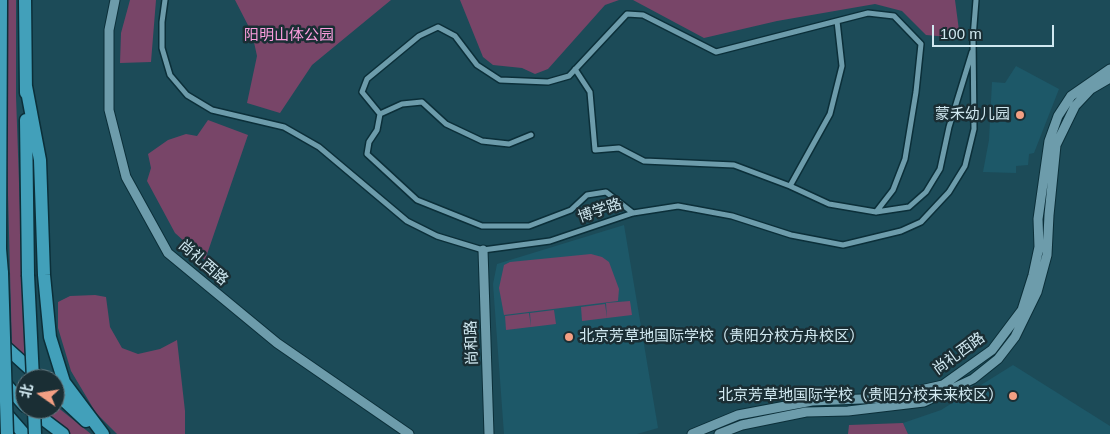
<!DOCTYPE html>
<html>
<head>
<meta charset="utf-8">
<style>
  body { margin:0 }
  #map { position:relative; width:1110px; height:434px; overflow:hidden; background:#1c4b58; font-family:Arial,"Noto Sans SC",sans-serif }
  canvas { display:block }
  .north { position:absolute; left:15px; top:369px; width:50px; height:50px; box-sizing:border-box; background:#1a2e34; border:1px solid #63787f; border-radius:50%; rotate:283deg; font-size:14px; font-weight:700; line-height:20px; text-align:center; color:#d0e8f0 }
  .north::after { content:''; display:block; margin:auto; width:18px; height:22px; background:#f39f83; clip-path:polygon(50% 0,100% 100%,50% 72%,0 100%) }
  .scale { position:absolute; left:932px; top:25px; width:122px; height:22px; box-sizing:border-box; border:2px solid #d0e8f0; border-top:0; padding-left:6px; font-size:15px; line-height:18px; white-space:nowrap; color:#d0e8f0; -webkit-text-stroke:4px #1a2e34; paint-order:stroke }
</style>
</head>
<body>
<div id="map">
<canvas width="1110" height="434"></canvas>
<div class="north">北</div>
<div class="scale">100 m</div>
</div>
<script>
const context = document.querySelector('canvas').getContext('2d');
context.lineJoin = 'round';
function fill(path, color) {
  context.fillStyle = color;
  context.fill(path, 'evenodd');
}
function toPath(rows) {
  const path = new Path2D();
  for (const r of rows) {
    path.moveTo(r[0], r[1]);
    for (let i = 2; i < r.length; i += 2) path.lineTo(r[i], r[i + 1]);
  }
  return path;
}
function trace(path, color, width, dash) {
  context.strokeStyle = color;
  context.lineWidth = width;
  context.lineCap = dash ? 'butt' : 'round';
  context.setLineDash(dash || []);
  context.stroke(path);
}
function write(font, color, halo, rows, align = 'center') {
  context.font = font + ' Arial,"Noto Sans SC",sans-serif';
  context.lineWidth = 5;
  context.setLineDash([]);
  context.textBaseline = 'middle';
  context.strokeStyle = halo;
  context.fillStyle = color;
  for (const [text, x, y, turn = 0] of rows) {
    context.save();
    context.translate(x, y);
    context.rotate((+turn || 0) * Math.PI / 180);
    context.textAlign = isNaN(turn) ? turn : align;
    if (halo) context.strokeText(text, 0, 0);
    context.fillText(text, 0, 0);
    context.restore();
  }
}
fill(toPath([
  [1016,66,1059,89,1034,153,1029,154,1028,165,1016,166,1016,173,983,172,989,140,992,82,1005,83],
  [624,225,658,428,637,434,504,434,493,284,497,264],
  [1013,365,1110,426,1110,434,908,434,903,423,941,410]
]), '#1d5868');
fill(toPath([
  [8,0,16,0,16,96,25,357,12,349,6,118],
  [130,0,156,0,151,62,120,63,121,33],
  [235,0,391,0,312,65,280,113,247,103,257,56,252,33],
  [460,0,619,0,605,5,548,69,535,74,522,68,493,65,483,57],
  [633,0,955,0,960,38,926,35,902,11,875,4,777,21,704,38],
  [208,120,248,135,205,260,175,233,147,181,151,168,148,154,168,140,186,134,197,136],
  [591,254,602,257,609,262,619,289,618,301,504,315,499,288,504,265,510,262],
  [95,295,106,297,110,327,122,348,138,354,160,349,177,340,185,411,185,434,117,434,96,413,71,371,58,328,58,302,70,296],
  [630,301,632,315,607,318,606,303],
  [605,304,607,318,582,321,581,307],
  [554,310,556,324,531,327,530,313],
  [529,313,531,327,506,330,505,316],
  [55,405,61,410,91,434,67,434,47,418,46,409,55,409],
  [903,423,908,434,848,434,849,425]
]), '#784568');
const minor = toPath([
  [165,0,162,22,162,48,170,75,187,95,212,110,284,127,319,147,407,221,437,236,483,250,550,241,633,213,678,206,732,216,791,235,843,245,901,231,921,222,949,192,965,166,974,129,973,38,976,0],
  [575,69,590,92,595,150,619,148,644,161,734,165,790,186,829,204,876,212,909,207,926,192,940,169,949,127,972,52],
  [380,114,362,92,367,79,419,36,438,27,455,36,477,65,500,80,548,82,569,76,627,14,643,15,716,52,868,13,894,16,921,44,916,92,905,159,893,190,876,212],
  [531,135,509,144,482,141,446,124,422,102,402,104,380,114,377,130,369,142,367,154,417,200,482,226,529,226,571,210,587,195,606,192,633,213],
  [790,186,830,114,842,66,837,21]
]);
const tertiary = toPath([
  [115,0,109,30,109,110,126,177,168,253,277,343,409,434],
  [483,250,489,434],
  [692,434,738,415,812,401,885,398,943,385,992,350,1022,310,1033,275,1039,247,1038,219,1049,141,1058,116,1071,96,1110,69],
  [719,434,742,425,806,412,848,411,924,402,973,379,998,359,1015,337,1037,292,1047,255,1049,215,1056,145,1075,106,1091,89,1110,78]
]);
const trunk = toPath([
  [1,0,0,249,2,273],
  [25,0,26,93],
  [26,86,40,160,44,275,50,337,64,382,103,434],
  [26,120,28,275],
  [0,342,41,379],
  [2,380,25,406],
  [55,392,86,421],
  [2,409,24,434],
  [30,409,63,434]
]);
trace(minor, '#0b2f39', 8);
trace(tertiary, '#0b2f39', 11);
trace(trunk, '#0b2f39', 15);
trace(minor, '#6d9cab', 5);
trace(tertiary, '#6d9cab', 9);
trace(trunk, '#42a0ba', 12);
const trunkBridge = toPath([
  [2,273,7,434],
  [28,275,33,379],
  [34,409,35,434]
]);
trace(trunkBridge, '#0b2f39', 15, []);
trace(trunkBridge, '#42a0ba', 12);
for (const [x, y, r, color] of [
  [1020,115,5,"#f39f83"],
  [569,337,5,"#f39f83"],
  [1013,396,5,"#f39f83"]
]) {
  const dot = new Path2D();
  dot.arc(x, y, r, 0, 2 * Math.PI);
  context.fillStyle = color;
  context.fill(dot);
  trace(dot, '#1a2e34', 2);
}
write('15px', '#fc9ede', '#1a2e34', [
  ["阳明山体公园",289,36]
]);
write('15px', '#d0e8f0', '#1a2e34', [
  ["蒙禾幼儿园",1010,115],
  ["北京芳草地国际学校（贵阳分校方舟校区）",579,337,"left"],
  ["北京芳草地国际学校（贵阳分校未来校区）",1003,396]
], 'right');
write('15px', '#d0e8f0', '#1a2e34', [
  ["博学路",600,211,-19],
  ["尚礼西路",203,263,41],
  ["尚和路",472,343,-92],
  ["尚礼西路",959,354,-36]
]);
</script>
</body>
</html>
